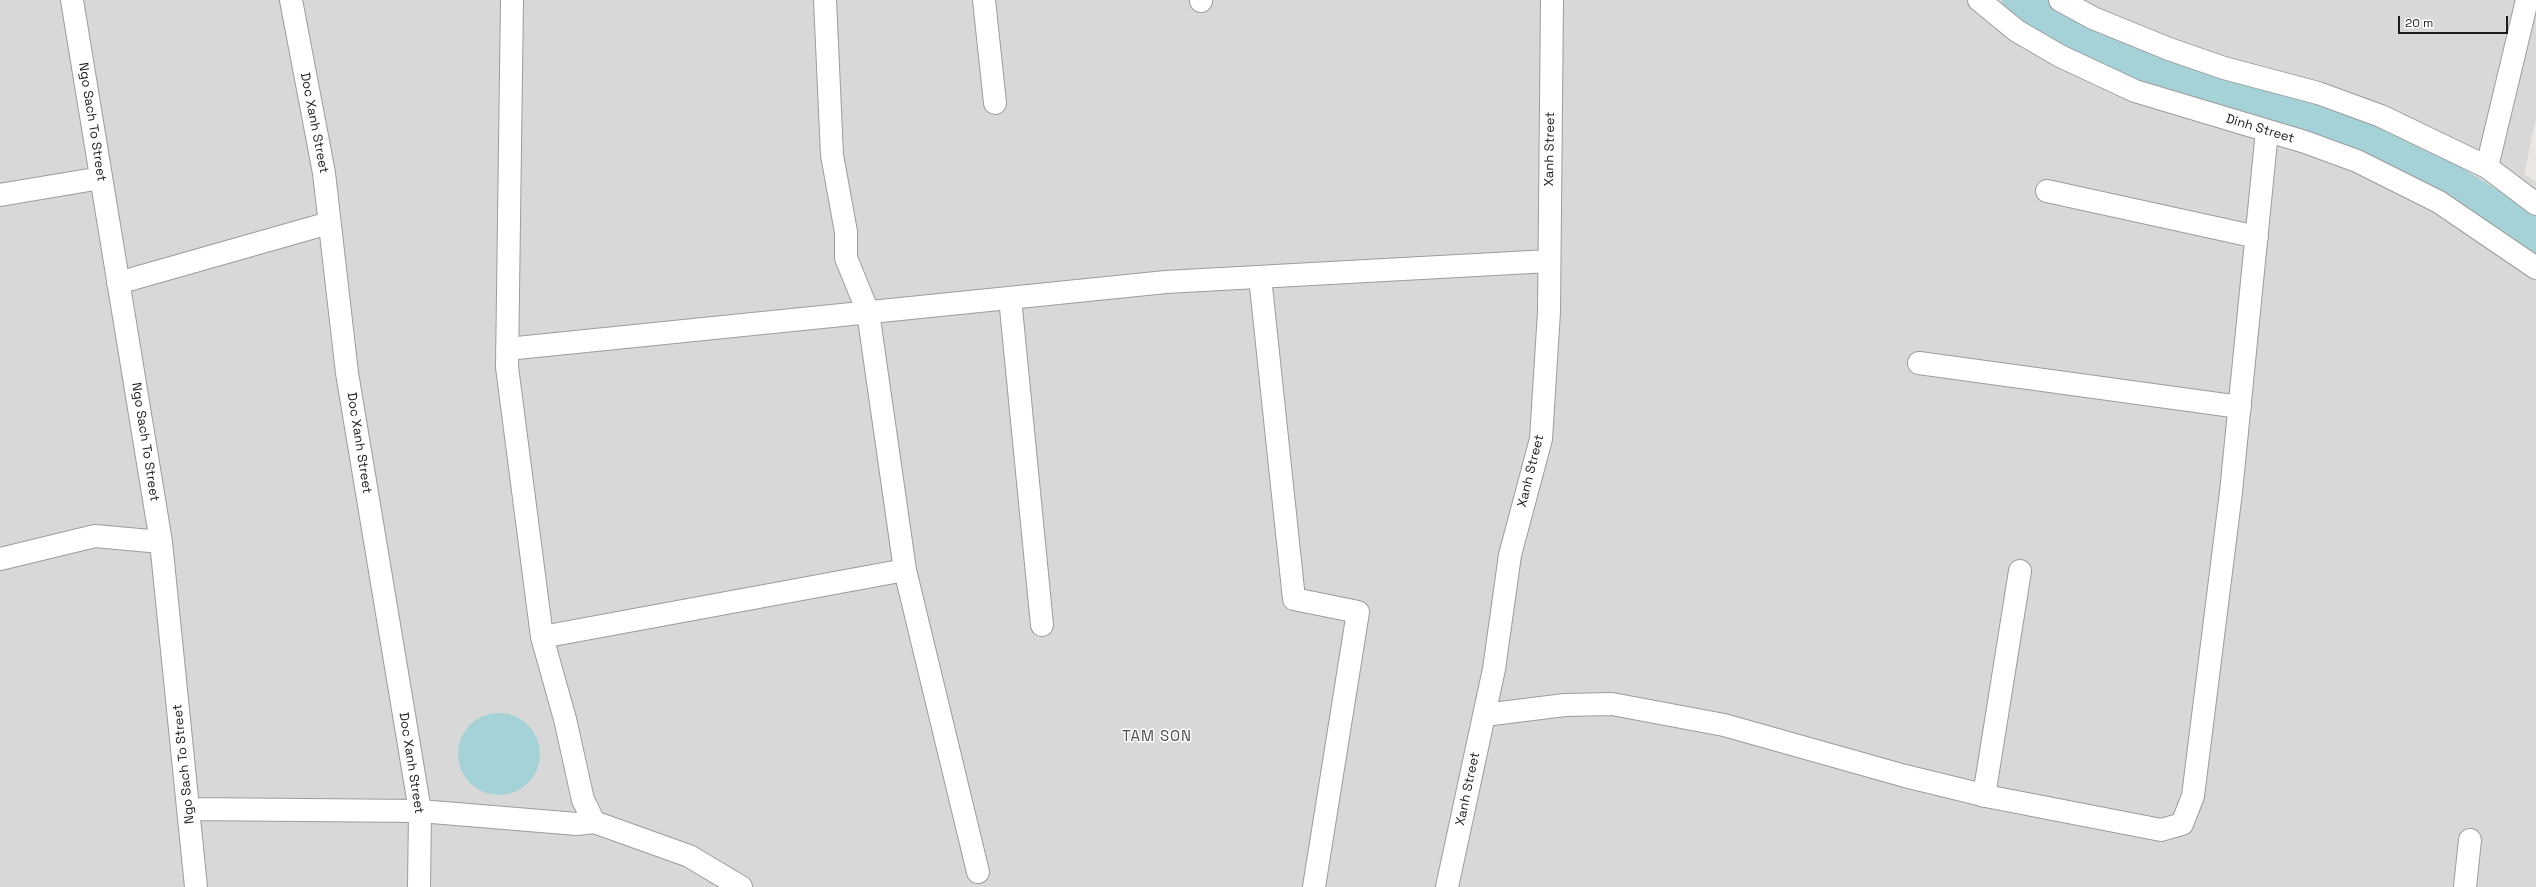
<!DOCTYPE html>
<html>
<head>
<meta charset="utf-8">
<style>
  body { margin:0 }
  #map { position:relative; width:2536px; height:887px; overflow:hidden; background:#ebe6e1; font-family:"Space Grotesk",sans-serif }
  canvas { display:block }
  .scale { position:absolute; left:2398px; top:16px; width:110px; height:18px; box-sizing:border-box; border:2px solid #1b1b1b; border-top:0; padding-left:5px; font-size:12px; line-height:14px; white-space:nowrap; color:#1b1b1b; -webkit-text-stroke:3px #fff; paint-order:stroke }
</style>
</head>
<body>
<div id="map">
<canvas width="2536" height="887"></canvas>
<div class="scale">20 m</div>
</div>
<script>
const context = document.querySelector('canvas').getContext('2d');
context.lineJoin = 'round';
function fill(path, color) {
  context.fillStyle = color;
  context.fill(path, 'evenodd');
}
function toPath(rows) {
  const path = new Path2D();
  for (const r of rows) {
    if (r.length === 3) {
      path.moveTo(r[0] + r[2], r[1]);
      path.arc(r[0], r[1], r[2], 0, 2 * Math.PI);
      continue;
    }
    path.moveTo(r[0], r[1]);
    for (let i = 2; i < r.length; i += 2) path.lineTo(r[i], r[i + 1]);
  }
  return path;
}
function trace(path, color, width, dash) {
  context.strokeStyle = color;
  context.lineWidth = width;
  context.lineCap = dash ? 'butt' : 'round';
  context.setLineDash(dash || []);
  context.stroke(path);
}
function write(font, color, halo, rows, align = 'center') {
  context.font = font + ' "Space Grotesk",sans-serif';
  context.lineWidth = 3;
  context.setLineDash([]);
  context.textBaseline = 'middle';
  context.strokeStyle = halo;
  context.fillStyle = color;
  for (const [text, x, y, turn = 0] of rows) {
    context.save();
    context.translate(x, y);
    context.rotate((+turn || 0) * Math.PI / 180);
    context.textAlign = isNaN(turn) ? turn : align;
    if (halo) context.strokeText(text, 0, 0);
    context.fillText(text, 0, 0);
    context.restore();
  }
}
fill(toPath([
  [0,0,2536,0,2536,118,2524,174,2536,182,2536,887,0,887]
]), '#d9d8d8');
fill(toPath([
  [499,754,41]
]), '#a4d2d6');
trace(toPath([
  [2021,0,2037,12,2106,54,2193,84,2383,142,2536,236]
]), '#a4d2d6', 38);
const minor = toPath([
  [72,0,161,542,196,887],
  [291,0,324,173,347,373,420,811,419,887],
  [512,0,507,367,542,637,565,719,583,800,594,822],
  [825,0,832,155,846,232,846,258,868,312,905,570,978,872],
  [984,0,995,103],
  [1201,0,1201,1],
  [1979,0,2017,31,2060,56,2135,91,2305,142,2357,161,2439,202,2536,268],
  [2060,0,2093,18,2169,49,2224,68,2318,93,2381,116,2487,167,2536,204],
  [2487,167,2527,0],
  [2047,191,2257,237],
  [0,195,101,178],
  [1260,277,1294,599,1358,612,1314,887],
  [118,283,329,223],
  [1010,298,1042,625],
  [507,349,1166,282,1549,261],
  [1919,363,2240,407],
  [0,559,95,536,161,542],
  [542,637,905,570],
  [1484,715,1565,705,1612,704,1724,725,1905,776,1991,797,2161,830,2182,824,2193,796,2231,492,2267,131],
  [1984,796,2020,571],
  [188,809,420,811,577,824,594,822,689,856,741,887],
  [1447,887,1494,669,1510,555,1541,439,1549,312,1552,0],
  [2465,887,2470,840]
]);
trace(minor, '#9c9c9c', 24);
trace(minor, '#fff', 22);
write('13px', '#1b1b1b', '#fff', [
  ["Ngo Sach To Street",92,122,81],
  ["Doc Xanh Street",314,123,79],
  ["Dinh Street",2260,129,17],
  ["Xanh Street",1550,149,-89],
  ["Ngo Sach To Street",145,442,81],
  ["Doc Xanh Street",359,443,81],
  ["Xanh Street",1531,471,-76],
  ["Doc Xanh Street",411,763,81],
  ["Ngo Sach To Street",184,764,-96],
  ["Xanh Street",1468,789,-78]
]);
context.letterSpacing = '1px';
write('15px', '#4e4e4e', '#fff', [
  ["TAM SON",1157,737]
]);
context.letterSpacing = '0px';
</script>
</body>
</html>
